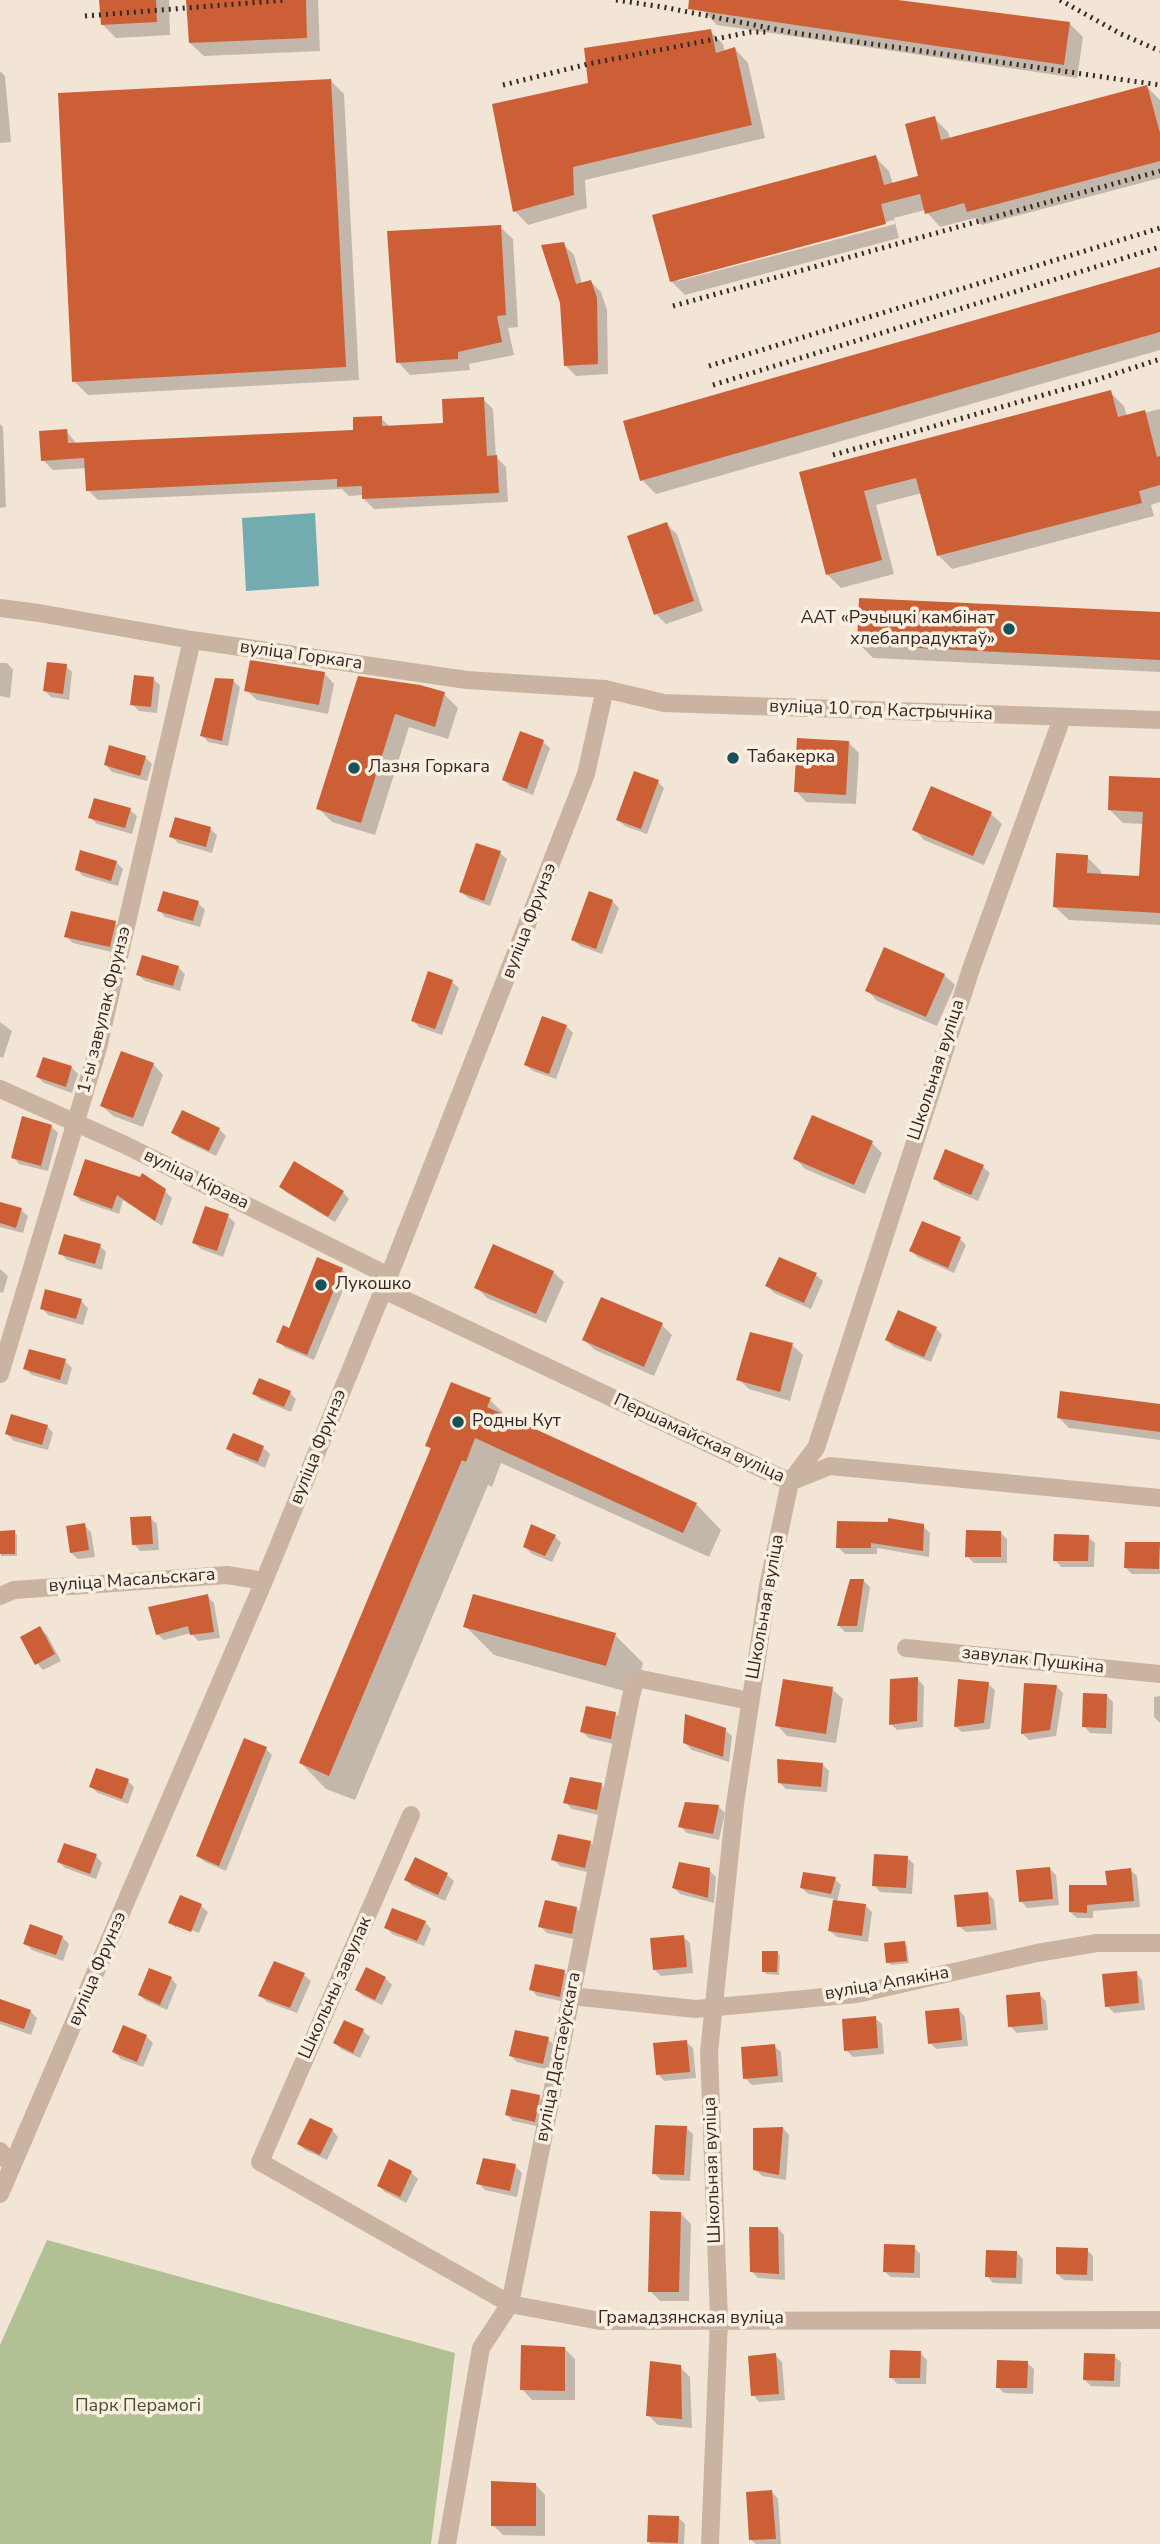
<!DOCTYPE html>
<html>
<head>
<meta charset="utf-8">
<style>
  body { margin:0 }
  canvas { display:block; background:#f2e5d5 }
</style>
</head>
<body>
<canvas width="1160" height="2544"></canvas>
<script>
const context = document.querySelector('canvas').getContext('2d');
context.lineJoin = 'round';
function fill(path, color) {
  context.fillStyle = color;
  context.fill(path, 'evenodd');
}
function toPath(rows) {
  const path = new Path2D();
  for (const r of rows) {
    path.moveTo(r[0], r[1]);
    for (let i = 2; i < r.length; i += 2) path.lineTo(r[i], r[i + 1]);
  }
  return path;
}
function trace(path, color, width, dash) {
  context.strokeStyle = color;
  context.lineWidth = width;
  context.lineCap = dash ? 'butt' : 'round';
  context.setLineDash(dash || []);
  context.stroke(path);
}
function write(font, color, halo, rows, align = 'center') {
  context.font = font + ' "Nunito Sans",sans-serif';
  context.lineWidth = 7;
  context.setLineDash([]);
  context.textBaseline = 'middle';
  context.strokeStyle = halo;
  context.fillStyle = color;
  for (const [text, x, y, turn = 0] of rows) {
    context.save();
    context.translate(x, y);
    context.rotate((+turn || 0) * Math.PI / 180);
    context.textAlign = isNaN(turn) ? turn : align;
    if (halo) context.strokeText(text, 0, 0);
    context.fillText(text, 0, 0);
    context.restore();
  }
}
fill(toPath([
  [47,2240,455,2353,431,2544,0,2544,0,2345]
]), '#b1c194');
fill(toPath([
  [315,513,319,586,246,591,242,518]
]), '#72acb0');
fill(toPath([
  [101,0,169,0,170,35,116,38,102,24],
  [188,0,318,0,320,51,204,56,190,43],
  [705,0,884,0,1070,24,1083,37,1077,78,717,25,704,11],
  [710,31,723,44,725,52,735,49,748,63,765,138,585,180,587,208,528,225,515,211,590,84],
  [0,71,5,76,11,142,0,143],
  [330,80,344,94,359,380,88,395,74,381],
  [1147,87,1160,100,1160,178,982,225,975,218,940,227,925,210,894,218,899,238,685,295,671,281,875,157,889,171,893,184,921,177,934,118,948,132,950,139],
  [894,220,895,224,678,281,678,278],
  [500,227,513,239,518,327,508,328,514,355,469,364,470,370,410,375,398,362],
  [563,244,574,255,582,284,591,282,601,292,607,310,608,374,576,376,566,366],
  [1160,269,1160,350,656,494,642,480],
  [1110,392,1124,406,1127,417,1160,409,1160,502,1151,505,1154,516,952,569,938,555,922,493,876,505,894,574,841,588,827,574,801,473],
  [483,399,493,409,496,457,506,467,508,502,374,509,364,499,364,495,349,496,342,489,98,500,88,490,87,468,53,470,43,460,66,431,77,444,355,431,381,418,391,428,445,425],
  [0,424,3,427,6,507,0,508],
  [666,524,677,534,703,611,666,624,656,614],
  [1160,614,1160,672,873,658,859,644],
  [0,663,7,663,13,670,10,698,0,696],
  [66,666,72,672,69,700,51,697,45,691],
  [324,673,334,684,328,714,257,700,246,690],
  [359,678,444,694,458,708,448,739,409,727,375,835,332,822,318,808],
  [153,679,160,685,157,713,139,711,132,704],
  [233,681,240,687,228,746,208,742,202,735],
  [543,742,550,748,533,795,510,786,504,780],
  [848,742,859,753,856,804,806,802,796,791],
  [145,757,152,764,147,781,112,772,106,765],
  [1160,780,1160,925,1069,920,1055,907,1087,857,1101,871,1101,876,1141,878,1144,824,1123,823,1110,810],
  [658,782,664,788,647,834,625,826,618,820],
  [932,789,991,814,1002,824,984,865,924,840,914,829],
  [130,810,137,816,132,834,97,824,90,817],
  [210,829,217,835,212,853,178,843,171,836],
  [500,853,507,859,490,906,468,898,461,891],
  [116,862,123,869,118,886,83,876,77,870],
  [612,901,619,908,602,954,580,946,573,939],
  [198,903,205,910,200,927,165,917,159,910],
  [115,923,121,929,116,953,73,943,66,936],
  [178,967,185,974,180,991,145,981,138,975],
  [944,975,955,985,937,1026,877,1001,867,990],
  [452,982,459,988,442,1035,419,1027,413,1020],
  [0,1022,12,1031,3,1058,0,1057],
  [566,1026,573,1033,556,1079,533,1071,526,1065],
  [44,1059,72,1068,78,1074,72,1093,44,1083,38,1077],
  [153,1064,163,1075,143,1127,113,1116,102,1106],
  [51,1126,58,1133,48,1171,19,1164,13,1157],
  [219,1129,226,1136,216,1156,180,1139,173,1132],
  [872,1143,882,1153,865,1194,805,1169,795,1158],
  [946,1151,983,1167,990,1173,978,1201,941,1185,935,1178],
  [281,1187,343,1192,349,1199,335,1222,287,1193],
  [165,1191,172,1198,162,1226,123,1200,119,1214,81,1201,75,1195],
  [0,1204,21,1210,28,1216,23,1233,0,1227],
  [228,1216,235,1223,223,1257,201,1249,194,1243],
  [960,1239,966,1245,954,1273,917,1257,911,1250],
  [100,1246,106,1252,102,1270,67,1260,60,1253],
  [779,1259,816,1275,823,1281,811,1309,774,1293,767,1286],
  [0,1269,8,1276,3,1293,0,1292],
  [342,1269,349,1276,314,1360,285,1348,278,1341],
  [553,1272,564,1282,546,1323,487,1298,476,1287],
  [81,1301,88,1308,83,1325,48,1315,42,1308],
  [662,1325,672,1335,654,1376,595,1350,584,1340],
  [936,1328,942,1335,931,1362,894,1347,887,1340],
  [792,1345,803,1355,790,1401,749,1389,738,1379],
  [65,1361,72,1368,67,1385,32,1375,25,1369],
  [290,1393,296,1399,291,1412,261,1400,254,1394],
  [490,1400,510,1420,696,1504,721,1530,709,1557,501,1463,492,1487,488,1485,355,1800,326,1789,301,1763,432,1450,427,1445],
  [1160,1405,1160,1440,1069,1428,1059,1418],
  [47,1426,53,1433,48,1450,14,1441,7,1434],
  [234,1436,263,1448,270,1454,265,1468,235,1455,228,1449],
  [150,1518,157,1524,159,1550,140,1551,134,1544],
  [84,1525,91,1532,95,1557,78,1559,71,1553],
  [923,1526,930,1533,929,1557,877,1548,877,1554,845,1554,838,1547],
  [14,1532,17,1535,17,1556,1,1556,0,1533],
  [1000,1532,1007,1539,1007,1563,974,1563,967,1556],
  [555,1536,561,1543,552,1562,532,1554,525,1547],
  [1088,1537,1095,1543,1094,1567,1061,1567,1055,1560],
  [1159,1544,1160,1574,1132,1574,1126,1568],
  [863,1580,870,1587,863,1632,845,1632,839,1626],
  [207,1596,214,1603,220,1638,198,1641,191,1633,164,1640,157,1634],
  [465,1626,615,1635,643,1663,635,1694,494,1655],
  [40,1628,47,1635,61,1661,43,1670,37,1663],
  [918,1679,924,1686,923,1727,897,1730,891,1724],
  [988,1684,995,1690,990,1729,962,1732,955,1726],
  [1056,1686,1063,1693,1056,1736,1029,1740,1022,1733],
  [832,1689,843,1699,836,1743,787,1736,777,1725],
  [1107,1696,1113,1702,1112,1734,1090,1733,1084,1726],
  [1160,1696,1160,1723,1154,1717,1154,1697],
  [615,1714,622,1720,617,1745,589,1738,582,1732],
  [725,1730,732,1736,729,1762,692,1750,685,1743],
  [266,1749,272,1755,226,1871,205,1862,198,1856],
  [822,1764,829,1771,827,1792,786,1789,780,1783],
  [128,1781,134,1787,128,1804,98,1793,91,1787],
  [601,1785,608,1792,603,1816,572,1809,565,1802],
  [719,1807,725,1813,719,1840,687,1833,680,1826],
  [590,1842,596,1849,592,1873,560,1866,553,1859],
  [96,1856,102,1863,96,1879,65,1868,59,1862],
  [907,1858,914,1864,912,1894,880,1892,874,1885],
  [415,1860,447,1875,454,1881,445,1901,412,1886,406,1879],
  [1050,1869,1056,1875,1059,1905,1027,1908,1021,1901],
  [709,1870,716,1877,714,1903,680,1894,674,1888],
  [1130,1870,1137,1876,1140,1907,1093,1911,1093,1918,1077,1918,1070,1912],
  [835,1879,841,1885,837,1902,866,1906,872,1912,868,1942,837,1937,830,1931,834,1899,808,1894,802,1888],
  [988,1893,994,1900,997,1930,966,1932,959,1926],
  [181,1897,201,1906,208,1912,199,1933,176,1924,176,1928,198,1937,177,1929,170,1922],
  [577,1909,583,1915,578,1940,547,1933,540,1926],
  [425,1922,431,1929,424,1946,392,1934,386,1927],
  [62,1937,69,1944,63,1961,32,1950,25,1943],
  [683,1937,690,1943,693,1973,661,1976,655,1970],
  [905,1943,907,1946,909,1963,891,1965,888,1962],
  [777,1953,780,1956,779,1975,766,1974,764,1971],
  [564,1972,571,1978,566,2002,537,1996,531,1989],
  [1136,1973,1142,1980,1145,2010,1114,2013,1107,2006],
  [304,1975,311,1981,297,2013,267,2002,260,1995],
  [171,1978,177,1985,167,2010,146,2001,140,1995],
  [385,1978,392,1985,382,2005,363,1996,357,1990],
  [1039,1994,1046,2001,1048,2030,1017,2033,1010,2026],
  [0,2001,30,2011,37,2018,31,2035,0,2024],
  [959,2010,965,2017,968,2046,936,2049,930,2043],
  [875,2018,882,2024,884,2054,853,2057,846,2050],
  [363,2031,370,2037,360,2058,341,2049,335,2043],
  [146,2036,153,2043,143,2067,121,2059,114,2052],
  [548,2039,554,2045,549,2070,517,2062,511,2056],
  [686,2042,693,2048,696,2078,664,2081,658,2074],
  [774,2046,781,2052,783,2082,752,2085,745,2078],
  [539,2097,546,2103,541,2127,513,2121,507,2115],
  [686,2128,693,2134,690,2181,661,2180,654,2173],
  [783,2128,789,2135,786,2180,762,2176,755,2169],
  [332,2130,338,2137,327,2160,305,2150,299,2144],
  [515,2166,522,2173,517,2197,485,2190,478,2183],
  [411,2172,418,2179,406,2203,385,2192,379,2186],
  [681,2214,691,2224,689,2301,660,2301,650,2291],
  [778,2228,784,2235,785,2280,758,2278,752,2272],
  [914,2247,920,2254,920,2278,891,2277,884,2271],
  [1087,2250,1093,2256,1093,2281,1064,2280,1057,2274],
  [1016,2252,1023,2259,1022,2284,993,2283,987,2276],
  [564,2348,575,2359,575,2400,532,2400,522,2389],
  [920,2353,927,2360,926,2384,897,2384,891,2377],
  [775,2355,782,2362,785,2400,759,2402,753,2395],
  [1114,2356,1121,2362,1120,2387,1091,2386,1085,2380],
  [1027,2363,1034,2369,1033,2394,1004,2393,998,2387],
  [680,2367,690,2377,692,2428,658,2425,648,2415],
  [535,2484,545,2495,545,2536,503,2535,493,2525],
  [772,2492,778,2499,781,2544,756,2544,751,2540],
  [678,2517,685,2524,684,2544,651,2544,648,2541]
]), '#0003');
fill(toPath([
  [99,0,156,0,157,22,101,25],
  [186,0,306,0,307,38,189,43],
  [689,0,898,0,1070,22,1064,65,688,9],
  [711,29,716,53,735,47,752,125,573,167,574,195,513,212,492,104,588,83,584,48],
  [331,79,346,367,72,382,58,93],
  [1147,85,1160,133,1160,161,967,212,964,203,925,214,920,194,881,204,886,224,670,282,652,215,876,155,884,185,918,176,905,124,935,116,941,140],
  [501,225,506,315,497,316,502,342,458,352,458,359,396,363,387,231],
  [564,242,576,284,591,280,597,298,598,364,564,366,560,303,541,245],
  [1160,267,1160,332,640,481,623,421],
  [1111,390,1118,417,1145,410,1157,457,1160,456,1160,485,1139,491,1142,503,937,556,916,478,864,491,882,560,826,575,799,472],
  [484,397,487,456,497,455,499,493,362,499,362,486,337,487,337,479,86,491,84,458,41,461,39,431,67,429,68,443,353,430,353,417,382,416,382,426,443,423,442,399],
  [667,522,694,601,654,615,627,536],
  [859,598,1160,612,1160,660,857,645],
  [250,660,325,672,319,705,244,691],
  [47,662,67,664,63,694,43,691],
  [134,675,154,677,151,707,130,705],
  [358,676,420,685,445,692,435,727,395,714,361,823,316,809],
  [215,678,234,679,222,741,200,736],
  [520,731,544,740,527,789,502,780],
  [797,738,849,741,846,795,794,792],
  [109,745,146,756,140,776,104,765],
  [634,771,659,780,641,829,616,820],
  [1109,776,1160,778,1160,913,1053,907,1056,853,1088,855,1087,873,1139,876,1143,812,1108,810],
  [931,786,992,812,973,856,912,830],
  [94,798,131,808,125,828,88,818],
  [175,817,211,827,206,847,169,837],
  [476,843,501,851,484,901,459,892],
  [80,850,117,861,111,881,75,870],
  [163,891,199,901,193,921,157,911],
  [589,891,613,900,596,949,571,940],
  [71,911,116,921,110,947,64,937],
  [884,947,945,974,926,1017,865,991],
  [142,955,179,966,173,986,136,975],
  [428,971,453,980,435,1029,411,1021],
  [542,1016,567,1025,549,1074,524,1065],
  [121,1051,154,1063,133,1118,100,1106],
  [43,1057,72,1066,66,1087,36,1077],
  [182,1110,220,1128,209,1151,171,1133],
  [812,1115,873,1141,854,1185,793,1159],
  [22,1116,52,1125,41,1166,11,1158],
  [945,1149,984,1165,971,1195,933,1179],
  [85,1159,140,1177,142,1173,166,1189,155,1221,117,1195,112,1209,73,1195],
  [294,1161,344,1191,328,1217,279,1187],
  [0,1202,22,1208,16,1228,0,1223],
  [205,1206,229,1214,217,1251,192,1243],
  [922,1221,961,1237,948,1268,909,1251],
  [64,1234,101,1244,95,1264,58,1254],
  [493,1244,554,1271,536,1314,474,1288],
  [317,1257,343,1268,307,1355,276,1342,283,1325,289,1328],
  [779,1257,817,1273,804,1303,765,1286],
  [45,1289,82,1299,76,1319,40,1309],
  [601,1297,663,1323,644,1367,582,1340],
  [898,1310,937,1327,924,1357,885,1340],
  [750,1332,793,1343,780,1392,736,1380],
  [29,1349,66,1359,60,1380,23,1369],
  [259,1378,291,1391,284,1407,252,1394],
  [451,1382,491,1398,487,1407,697,1503,683,1533,475,1438,466,1462,462,1460,329,1776,299,1763,431,1448,425,1446],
  [1060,1391,1160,1404,1160,1432,1057,1418],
  [11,1414,48,1425,42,1445,5,1434],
  [233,1433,264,1446,258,1462,226,1449],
  [151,1516,153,1544,132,1545,130,1517],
  [888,1518,924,1524,923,1551,871,1543,871,1548,836,1548,837,1521,888,1522],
  [85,1523,89,1550,70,1553,66,1526],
  [531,1524,556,1535,545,1556,523,1547],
  [15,1530,15,1554,0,1554,0,1531],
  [966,1530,1001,1531,1001,1557,965,1557],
  [1054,1534,1089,1535,1088,1561,1053,1561],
  [1125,1542,1160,1542,1159,1569,1124,1568],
  [850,1579,864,1579,857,1626,837,1626],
  [208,1594,214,1632,190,1635,188,1626,156,1635,148,1607],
  [473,1594,616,1633,606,1666,463,1627],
  [40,1626,55,1654,35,1665,20,1637],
  [918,1677,917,1721,889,1725,890,1679],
  [783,1679,833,1687,826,1734,775,1726],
  [958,1679,989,1682,984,1723,954,1727],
  [1024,1683,1057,1685,1050,1730,1021,1734],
  [1083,1693,1107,1694,1106,1728,1082,1727],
  [586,1706,616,1712,611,1739,580,1732],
  [685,1714,726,1728,723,1757,683,1743],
  [244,1738,267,1747,219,1866,196,1856],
  [777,1759,823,1763,821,1787,778,1783],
  [96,1768,129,1779,122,1799,89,1787],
  [570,1777,602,1783,597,1810,563,1803],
  [685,1802,719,1805,713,1834,678,1827],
  [558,1834,591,1841,585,1868,551,1860],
  [64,1843,97,1854,90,1874,57,1862],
  [874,1854,908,1856,906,1888,872,1886],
  [415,1857,448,1873,438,1895,404,1880],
  [679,1862,710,1868,708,1898,672,1888],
  [1050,1867,1053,1899,1019,1902,1016,1870],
  [1131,1868,1134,1901,1087,1905,1087,1913,1069,1912,1069,1885,1107,1885,1105,1871],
  [803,1872,836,1877,831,1894,800,1888],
  [988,1892,991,1924,957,1927,954,1895],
  [180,1895,202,1904,191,1932,168,1923],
  [545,1900,577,1907,572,1934,538,1927],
  [833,1900,866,1904,862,1936,828,1931],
  [392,1908,426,1921,417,1941,384,1928],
  [30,1924,63,1936,56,1955,23,1944],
  [684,1935,687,1967,653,1970,650,1938],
  [905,1941,907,1961,886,1963,884,1943],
  [762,1951,778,1951,777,1972,762,1972],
  [274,1961,305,1973,290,2008,258,1996],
  [535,1964,565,1970,560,1997,529,1990],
  [366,1967,386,1977,375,2000,355,1990],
  [149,1968,172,1977,160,2005,138,1995],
  [1137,1971,1139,2003,1105,2007,1102,1974],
  [1040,1992,1043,2024,1008,2027,1006,1995],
  [0,1999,31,2010,24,2029,0,2021],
  [959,2008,962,2040,928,2044,925,2011],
  [876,2016,878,2048,844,2051,842,2019],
  [344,2020,364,2029,353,2053,333,2043],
  [123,2025,147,2035,137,2062,112,2052],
  [515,2030,549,2037,543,2064,509,2056],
  [687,2040,690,2072,656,2075,653,2043],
  [775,2044,778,2076,743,2079,741,2047],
  [511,2089,540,2095,535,2122,505,2115],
  [310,2118,333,2129,320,2155,297,2144],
  [655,2125,687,2126,684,2175,652,2174],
  [783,2127,779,2175,753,2170,753,2128],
  [483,2158,516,2164,510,2191,476,2184],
  [389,2159,412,2171,400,2197,377,2186],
  [650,2211,681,2212,679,2292,648,2292],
  [749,2227,778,2227,779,2274,750,2272],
  [884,2244,915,2245,914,2273,883,2272],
  [1056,2247,1088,2248,1087,2275,1056,2274],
  [986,2250,1017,2251,1016,2278,985,2277],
  [521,2345,565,2347,565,2391,520,2390],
  [890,2350,921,2351,920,2378,889,2378],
  [776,2353,779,2394,751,2396,748,2356],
  [1084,2353,1115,2354,1114,2381,1083,2380],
  [997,2360,1028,2361,1027,2388,996,2388],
  [650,2361,681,2365,682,2419,646,2416],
  [491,2481,536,2483,536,2526,491,2526],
  [772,2490,776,2539,749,2540,746,2492],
  [648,2515,679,2516,678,2543,647,2542]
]), '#cd5f37');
trace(toPath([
  [0,608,39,613,192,640,467,680,605,689,664,703,1160,720],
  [0,1089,123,1144,389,1276],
  [384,1290,790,1482,830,1466,1160,1498],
  [0,1374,98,1048,192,640],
  [0,1596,14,1590,227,1575,264,1581],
  [906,1648,1160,1674],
  [411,1815,260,2162,510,2304,600,2321,1160,2320],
  [571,1996,696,2009,857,1994,1037,1953,1097,1943,1160,1943],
  [0,2151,12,2166],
  [0,2194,264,1581,389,1276,586,774,605,689],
  [447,2544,481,2348,510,2304,631,1696,636,1678,750,1701],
  [710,2544,719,2320,709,2052,735,1804,768,1586,790,1482,816,1448,971,969,1062,718]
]), '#cab4a1', 18);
trace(toPath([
  [616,0,663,7,795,33,1160,85],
  [1060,0,1121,34,1160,51],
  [85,16,287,0],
  [503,85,588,64,751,32,767,32],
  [673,306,1160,171],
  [709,366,1160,228],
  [713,385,1160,247],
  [833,455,1096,380,1160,359]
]), '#332924', 5, [2, 5]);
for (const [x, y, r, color] of [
  [1009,629,7,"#185157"],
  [733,758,7,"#185157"],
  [354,768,7,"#185157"],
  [321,1285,7,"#185157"],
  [458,1422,7,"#185157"]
]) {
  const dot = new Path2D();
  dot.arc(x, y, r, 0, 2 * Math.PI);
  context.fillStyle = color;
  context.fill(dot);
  trace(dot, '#faefe1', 2.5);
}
write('18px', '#332924', '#faefe1', [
  ["ААТ «Рэчыцкі камбінат",995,619,"right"],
  ["хлебапрадуктаў»",995,640,"right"],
  ["Табакерка",747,758],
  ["Лазня Горкага",368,768],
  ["Лукошко",335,1285],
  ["Родны Кут",472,1422]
], 'left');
write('18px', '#332924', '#faefe1', [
  ["вуліца Горкага",301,656,8],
  ["вуліца 10 год Кастрычніка",881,711,2],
  ["вуліца Фрунзэ",530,921,-69],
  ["1-ы завулак Фрунзэ",105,1010,-76],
  ["Школьная вуліца",937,1070,-72],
  ["вуліца Кірава",196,1180,26],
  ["Першамайская вуліца",699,1439,25],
  ["вуліца Фрунзэ",319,1447,-68],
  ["вуліца Масальскага",132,1581,-4],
  ["Школьная вуліца",766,1607,-80],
  ["завулак Пушкіна",1033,1661,6],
  ["вуліца Фрунзэ",98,1969,-67],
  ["вуліца Апякіна",887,1984,-10],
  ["Школьны завулак",336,1988,-66],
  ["вуліца Дастаеўскага",559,2057,-79],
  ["Школьная вуліца",713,2170,-92],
  ["Грамадзянская вуліца",691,2319]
]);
write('18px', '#425327', '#faefe1', [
  ["Парк Перамогі",138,2407]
]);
</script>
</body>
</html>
